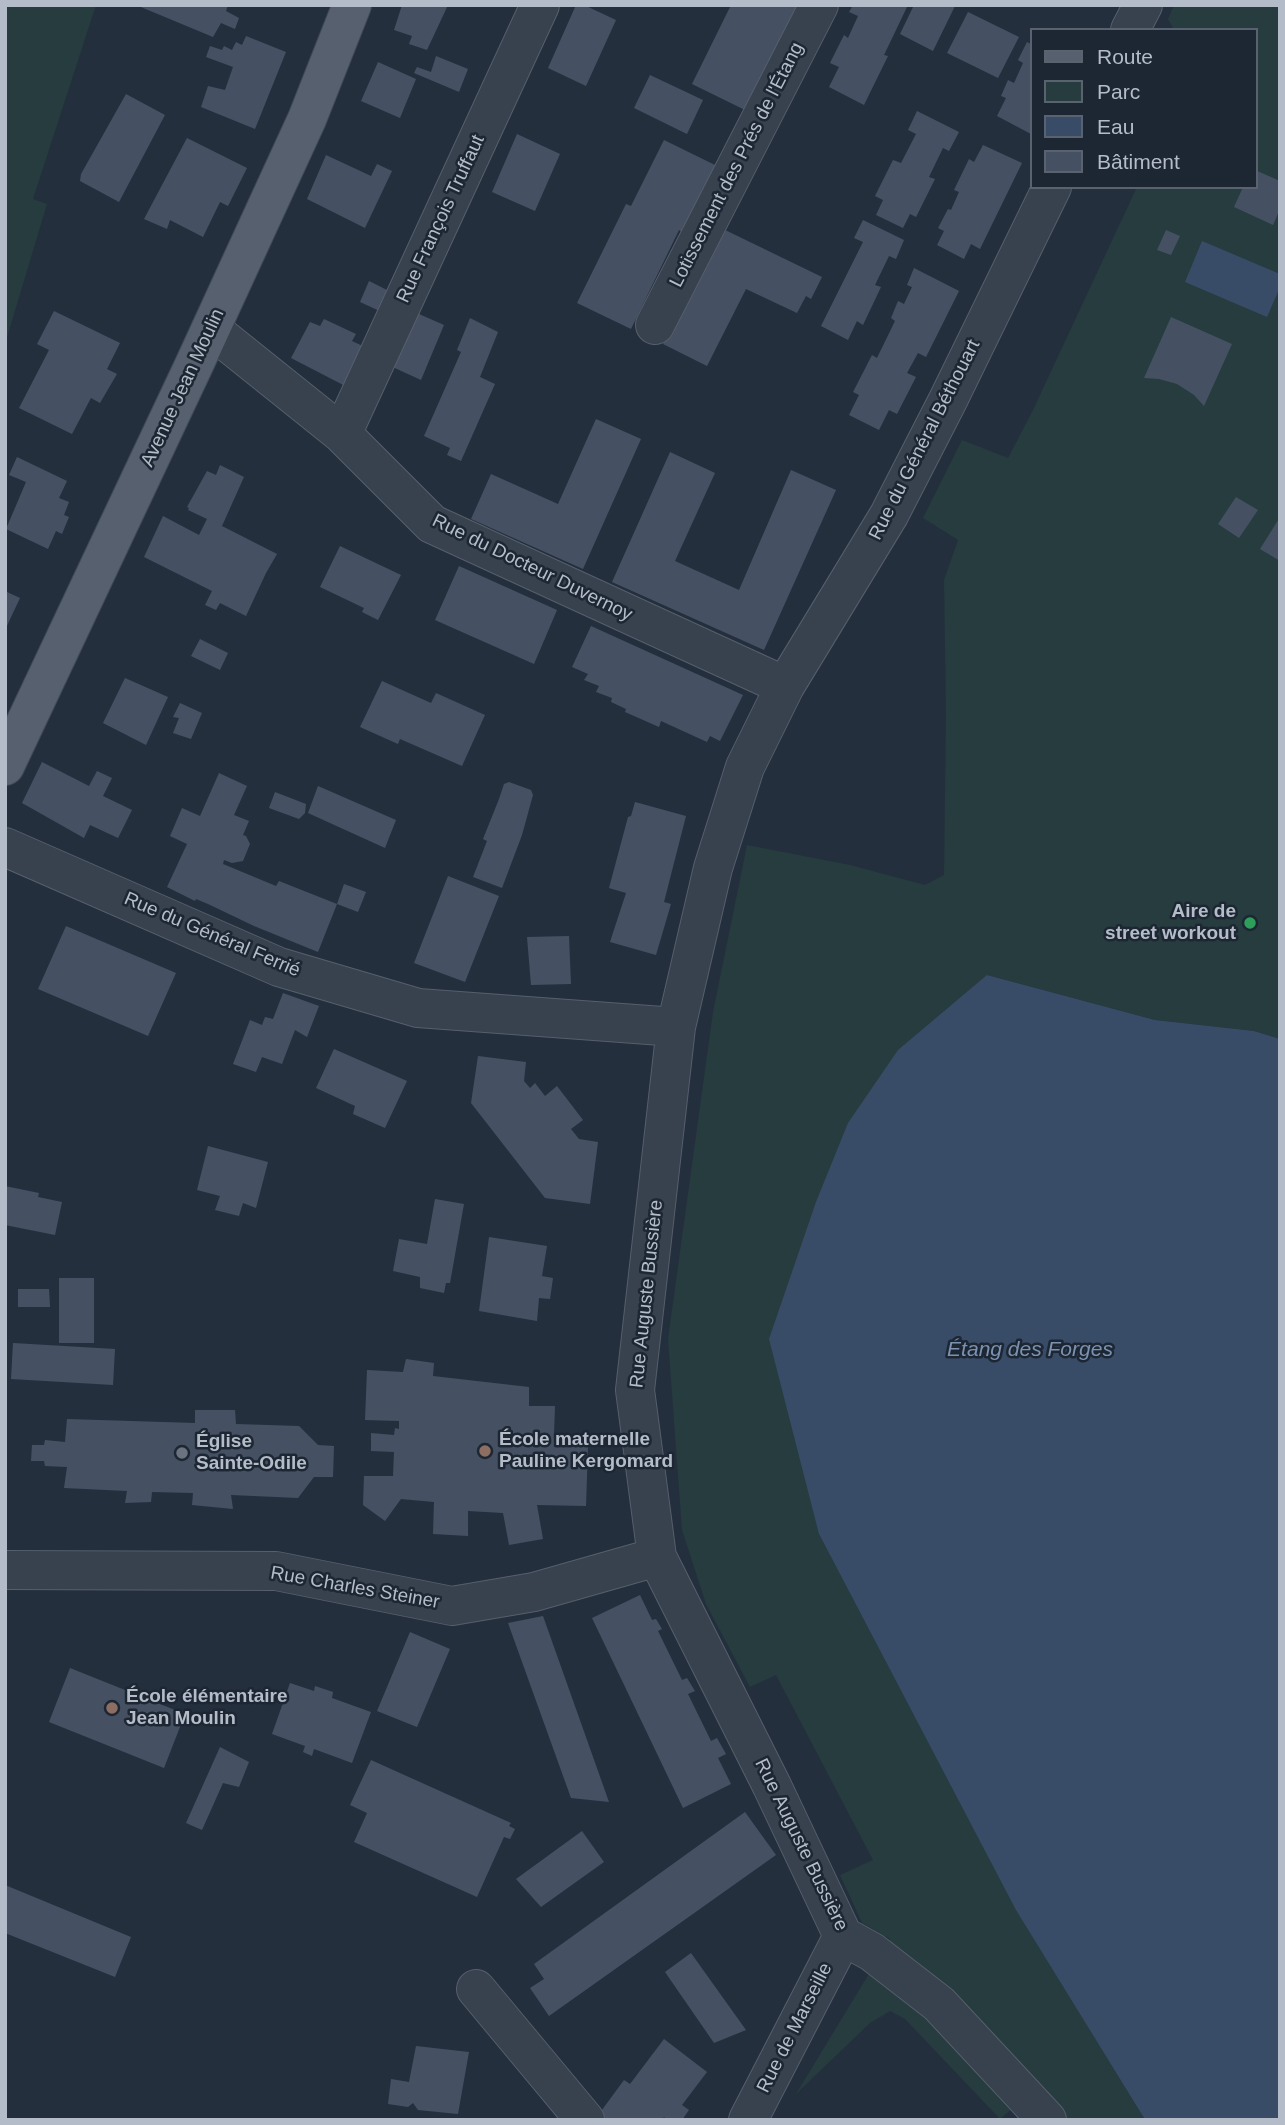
<!DOCTYPE html>
<html>
<head>
<meta charset="utf-8">
<style>
  body { margin:0 }
  #map { position:relative; width:1285px; height:2125px; overflow:hidden; background:#242f3e; font-family:Arial,sans-serif }
  canvas { display:block }
  .frame { position:absolute; inset:0; border:7px solid #b4bcc9; pointer-events:none }
  .legend { position:absolute; left:1030px; top:28px; width:228px; height:161px; box-sizing:border-box; background:#1d2633; border:2px solid #59626f; margin:0; padding:9px 12px; list-style:none; font-size:21px; color:#b4bcc9 }
  .legend li { display:flex; align-items:center; gap:14px; height:35px }
  .legend b { width:35px; border:2px solid #59626f }
</style>
</head>
<body>
<div id="map">
<canvas width="1285" height="2125"></canvas>
<div class="frame"></div>
<ul class="legend">
<li><b style="height:9px;background:#56606e"></b>Route</li>
<li><b style="height:19px;background:#263c3f"></b>Parc</li>
<li><b style="height:19px;background:#394c67"></b>Eau</li>
<li><b style="height:19px;background:#455162"></b>Bâtiment</li>
</ul>
</div>
<script>
const context = document.querySelector('canvas').getContext('2d');
context.lineJoin = 'round';
function fill(path, color) {
  context.fillStyle = color;
  context.fill(path, 'evenodd');
}
function toPath(rows) {
  const path = new Path2D();
  for (const r of rows) {
    path.moveTo(r[0], r[1]);
    for (let i = 2; i < r.length; i += 2) path.lineTo(r[i], r[i + 1]);
  }
  return path;
}
function trace(path, color, width, dash) {
  context.strokeStyle = color;
  context.lineWidth = width;
  context.lineCap = dash ? 'butt' : 'round';
  context.setLineDash(dash || []);
  context.stroke(path);
}
function write(font, color, halo, rows, align = 'center') {
  context.font = font + ' Arial,sans-serif';
  context.lineWidth = 5;
  context.setLineDash([]);
  context.textBaseline = 'middle';
  context.strokeStyle = halo;
  context.fillStyle = color;
  for (const [text, x, y, turn = 0] of rows) {
    context.save();
    context.translate(x, y);
    context.rotate((+turn || 0) * Math.PI / 180);
    context.textAlign = isNaN(turn) ? turn : align;
    if (halo) context.strokeText(text, 0, 0);
    context.fillText(text, 0, 0);
    context.restore();
  }
}
fill(toPath([
  [5,5,96,5,33,199,47,204,5,344],
  [1174,5,1280,5,1280,1039,1254,1031,1155,1020,987,975,819,1534,1016,1909,1144,2118,1152,2120,1027,2120,1014,2107,1000,2119,905,2019,890,2011,870,2023,796,2094,890,1939,862,1923,840,1875,873,1860,776,1675,750,1687,706,1604,682,1530,668,1339,713,1012,747,845,850,865,925,885,944,875,946,712,944,580,958,540,923,518,962,440,1008,458,1033,410,1137,187,1255,187,1255,30,1174,30,1168,19]
]), '#263c3f');
fill(toPath([
  [1202,241,1280,274,1280,287,1267,317,1185,282],
  [987,975,1155,1020,1254,1031,1280,1039,1280,2120,1152,2120,1144,2118,1016,1910,819,1534,769,1339,816,1202,848,1123,898,1050]
]), '#394c67');
fill(toPath([
  [136,5,228,5,226,11,239,18,235,29,221,23,213,37],
  [402,5,448,5,427,50,409,44,412,36,394,30],
  [576,5,584,5,616,20,586,86,548,68],
  [731,5,797,5,745,110,692,84],
  [853,5,903,5,907,7,884,55,888,56,864,105,829,87,839,67,830,63,844,35,848,38,858,16,849,12],
  [914,5,955,6,933,51,900,34],
  [968,12,1019,37,998,78,947,53],
  [246,36,286,52,255,129,201,107,208,86,225,90,233,67,206,57,210,46,222,50,224,46,232,50,236,42,242,45],
  [1027,42,1031,44,1031,134,997,116,1006,98,1001,96,1008,80,1014,83,1023,63,1018,60],
  [436,56,468,69,459,92,414,73,417,67,431,72],
  [378,62,416,79,400,118,361,101],
  [650,75,703,100,687,134,634,108],
  [126,94,165,115,119,202,80,181,81,174],
  [917,111,959,132,949,151,943,148,929,177,935,179,916,217,910,214,903,228,876,215,883,200,875,196,893,160,901,163,916,134,908,130],
  [517,134,560,154,535,211,492,192],
  [187,138,247,168,228,206,220,202,203,237,170,220,167,229,144,219],
  [664,140,717,166,683,233,679,230,631,329,577,303,626,204,631,206],
  [983,145,1022,163,980,249,971,244,964,259,937,245,944,231,938,228,948,209,951,210,959,192,954,190,969,159,974,162],
  [326,155,371,176,377,164,392,171,365,228,307,199],
  [1255,170,1280,181,1280,209,1273,225,1234,207,1243,187,1255,187],
  [863,220,904,240,896,259,889,256,875,285,881,287,863,325,857,321,848,340,821,326,863,242,854,238],
  [721,228,822,277,811,299,806,296,797,313,746,289,707,366,663,344],
  [1166,230,1180,236,1171,255,1157,250],
  [914,268,959,291,926,357,918,353,907,373,916,377,897,414,889,410,879,430,849,415,859,395,853,392,872,355,877,358,895,321,891,318,898,301,904,304,912,287,907,285],
  [369,281,395,294,386,314,360,302],
  [410,310,444,325,421,380,386,364],
  [54,311,120,343,107,369,117,374,100,403,91,398,72,434,19,408,49,350,37,344],
  [1171,317,1232,344,1204,406,1194,395,1177,384,1159,379,1144,378],
  [470,318,498,332,480,377,495,384,461,461,447,455,450,448,424,436,461,352,457,350],
  [324,319,356,334,352,341,369,349,351,389,291,358,310,322,320,326],
  [596,419,641,439,583,569,471,519,491,474,558,504],
  [670,452,715,473,675,561,739,590,791,470,836,490,764,650,612,582],
  [17,457,67,481,59,498,69,502,64,515,69,517,62,534,56,531,48,549,6,529,26,482,9,475],
  [220,465,244,477,222,526,277,554,266,573,246,616,220,603,216,610,205,605,212,591,144,557,163,516,199,535,207,519,188,510,189,508,187,507,207,471,216,475],
  [1236,497,1258,510,1239,538,1218,524],
  [1280,517,1280,561,1260,549],
  [340,546,401,575,378,620,362,612,364,608,320,587],
  [459,566,557,610,534,664,435,620],
  [5,591,20,598,5,630],
  [591,626,743,695,720,741,710,736,707,742,661,721,659,727,625,712,626,709,611,702,612,698,596,692,599,686,584,680,588,674,572,667],
  [200,639,228,653,220,670,191,656],
  [125,678,168,697,146,745,103,723],
  [382,681,431,703,436,693,485,715,462,766,400,739,398,744,360,727],
  [180,703,202,713,191,739,173,733,179,718,173,717],
  [42,762,89,786,97,771,112,778,103,796,132,810,118,838,90,825,84,838,22,803],
  [219,773,247,786,234,815,249,821,243,835,246,836,250,844,243,861,232,863,224,860,223,864,276,886,279,881,337,904,318,952,254,926,208,904,196,899,195,901,167,887,187,844,170,836,182,808,200,816],
  [509,782,531,790,533,795,522,835,502,888,473,877,487,841,483,839,499,799,504,784],
  [318,786,396,820,385,848,308,813],
  [275,792,306,804,305,813,299,819,269,808],
  [635,802,686,816,664,902,671,904,656,955,610,942,626,893,609,888,628,817,631,816],
  [448,876,499,896,465,982,414,963],
  [344,884,366,892,358,912,337,904],
  [66,926,176,973,148,1036,38,989],
  [569,936,571,984,531,985,527,937],
  [283,993,319,1006,307,1037,295,1030,282,1064,262,1057,256,1072,233,1064,250,1020,262,1025,265,1017,273,1019],
  [334,1049,407,1081,385,1128,353,1114,355,1106,316,1088],
  [478,1056,526,1062,524,1081,530,1088,535,1083,545,1096,557,1086,583,1120,571,1129,579,1139,598,1142,590,1204,545,1198,471,1103],
  [208,1146,268,1162,256,1208,243,1203,239,1216,215,1210,220,1196,197,1190],
  [5,1186,39,1193,38,1197,62,1202,55,1235,5,1225],
  [435,1199,464,1204,450,1283,446,1283,444,1293,420,1288,420,1277,393,1271,399,1239,427,1244],
  [489,1237,547,1246,542,1276,553,1278,550,1299,539,1298,537,1321,479,1311],
  [59,1278,94,1278,94,1343,59,1343],
  [18,1289,49,1289,50,1307,18,1307],
  [13,1343,115,1349,113,1385,11,1379],
  [406,1359,434,1363,433,1376,529,1387,529,1406,555,1406,554,1434,572,1434,571,1445,588,1446,586,1506,537,1505,543,1539,509,1545,503,1513,468,1511,468,1536,433,1534,434,1502,401,1499,385,1521,363,1505,364,1476,393,1476,394,1452,371,1451,371,1433,394,1435,395,1428,399,1429,399,1421,365,1420,367,1370,403,1372],
  [195,1410,235,1410,236,1424,299,1426,318,1445,334,1446,333,1477,314,1477,298,1498,231,1495,233,1509,192,1505,193,1493,152,1492,151,1502,125,1503,127,1491,64,1488,67,1467,45,1466,44,1461,31,1461,32,1445,44,1445,45,1440,65,1442,67,1419,195,1423],
  [640,1595,652,1620,656,1619,662,1629,658,1631,682,1680,687,1678,695,1691,688,1694,711,1741,717,1738,726,1754,718,1758,731,1784,683,1808,592,1618],
  [543,1616,609,1802,571,1798,508,1623],
  [410,1632,450,1649,417,1727,377,1711],
  [70,1668,185,1714,164,1768,49,1722],
  [290,1683,314,1691,315,1686,333,1692,332,1698,371,1712,352,1763,314,1749,312,1756,303,1752,305,1746,272,1734],
  [220,1747,249,1762,239,1787,223,1783,202,1830,186,1823],
  [371,1760,511,1823,509,1826,515,1829,510,1839,504,1837,477,1897,354,1842,367,1813,350,1805],
  [745,1812,776,1855,549,2016,530,1988,544,1979,534,1964],
  [582,1831,604,1862,541,1907,516,1879],
  [5,1885,131,1937,115,1977,5,1933],
  [691,1953,746,2030,714,2043,665,1972],
  [664,2039,707,2072,682,2105,689,2110,682,2120,667,2120,664,2117,662,2120,606,2120,599,2114,624,2080,630,2084],
  [416,2046,469,2052,458,2114,418,2110,413,2103,408,2107,388,2104,391,2079,409,2082]
]), '#455162');
const minor = toPath([
  [1130,30,1143,5],
  [655,325,819,5],
  [211,329,342,434,432,524,785,686],
  [342,434,540,5],
  [5,847,279,967,418,1008,676,1027],
  [5,1570,276,1571,452,1606,534,1592,657,1557],
  [476,1989,585,2120],
  [748,2120,843,1936],
  [1047,2120,939,2004,872,1952,843,1936,772,1786,657,1557,635,1390,676,1027,713,868,745,767,785,686,889,515,948,400,1052,187]
]);
const major = toPath([
  [5,766,194,365,307,119,352,5]
]);
trace(minor, '#565f6c', 40);
trace(major, '#414a57', 40);
trace(minor, '#38414e', 38);
trace(major, '#56606e', 38);
for (const [x, y, r, color] of [
  [1250,923,7,"#2e9e5b"],
  [485,1451,7,"#8d6e63"],
  [182,1453,7,"#6b7280"],
  [112,1708,7,"#8d6e63"]
]) {
  const dot = new Path2D();
  dot.arc(x, y, r, 0, 2 * Math.PI);
  context.fillStyle = color;
  context.fill(dot);
  trace(dot, '#1d2633', 2.5);
}
write('19px', '#b4bcc9', '#1d2633', [
  ["Lotissement des Prés de l'Étang",737,165,-63],
  ["Rue François Truffaut",441,219,-65],
  ["Avenue Jean Moulin",183,388,-65],
  ["Rue du Général Béthouart",925,440,-63],
  ["Rue du Docteur Duvernoy",532,568,26],
  ["Rue du Général Ferrié",212,935,23],
  ["Rue Auguste Bussière",647,1294,-84],
  ["Rue Charles Steiner",355,1588,10],
  ["Rue Auguste Bussière",801,1845,64],
  ["Rue de Marseille",795,2028,-63]
]);
write('bold 19px', '#b4bcc9', '#1d2633', [
  ["Aire de",1236,912,"right"],
  ["street workout",1236,934,"right"],
  ["École maternelle",499,1440],
  ["Pauline Kergomard",499,1462],
  ["Église",196,1442],
  ["Sainte-Odile",196,1464],
  ["École élémentaire",126,1697],
  ["Jean Moulin",126,1719]
], 'left');
write('italic 21px', '#7c92b1', '#1d2633', [
  ["Étang des Forges",1030,1350]
]);
</script>
</body>
</html>
